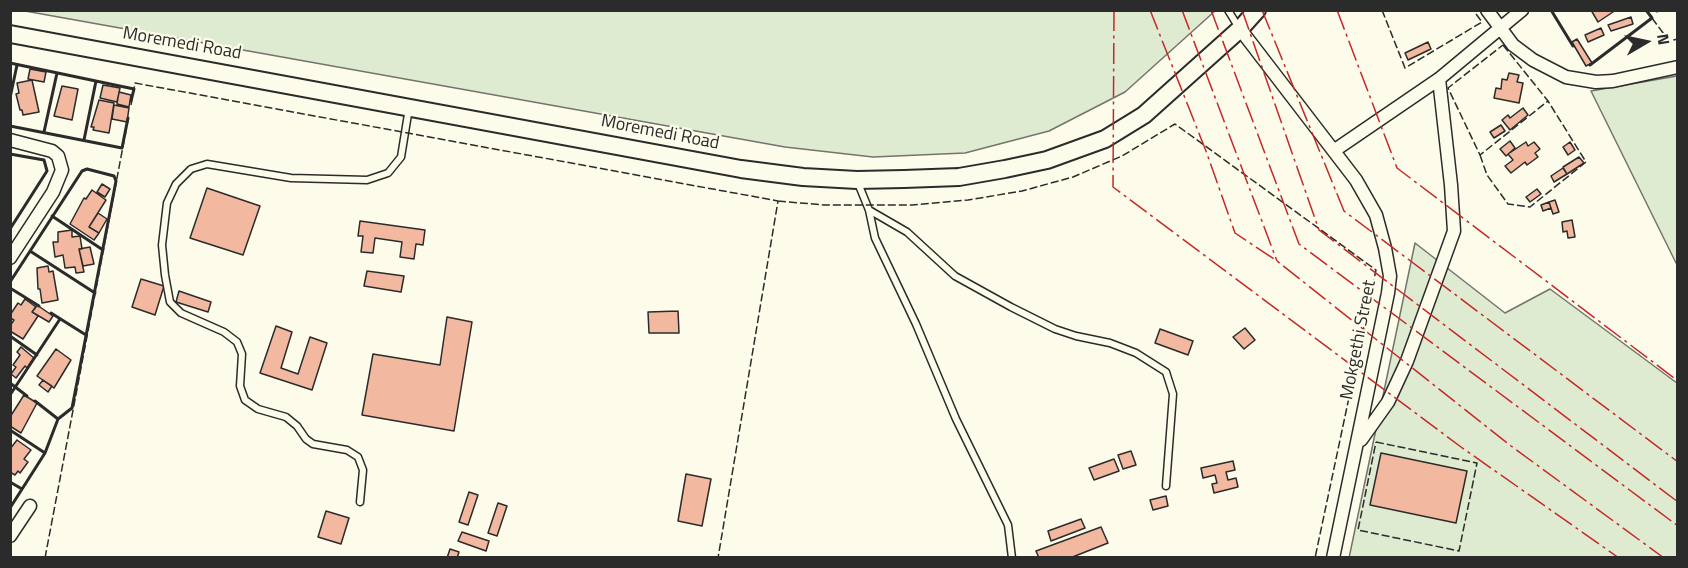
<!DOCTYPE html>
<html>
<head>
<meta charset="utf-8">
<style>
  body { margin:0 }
  #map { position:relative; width:1688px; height:568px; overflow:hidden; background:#fdfbea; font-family:"Titillium Web",sans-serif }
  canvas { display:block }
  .frame { position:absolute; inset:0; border:12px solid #2b2b2b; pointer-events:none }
  .north { position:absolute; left:1616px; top:12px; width:60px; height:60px; -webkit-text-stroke:4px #fdfbea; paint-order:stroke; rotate:81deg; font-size:16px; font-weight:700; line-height:24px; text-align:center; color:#2b2b2b }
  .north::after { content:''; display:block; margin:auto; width:21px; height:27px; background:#2b2b2b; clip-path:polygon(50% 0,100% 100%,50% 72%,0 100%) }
</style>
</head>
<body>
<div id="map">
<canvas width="1688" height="568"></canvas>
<div class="frame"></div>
<div class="north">N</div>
</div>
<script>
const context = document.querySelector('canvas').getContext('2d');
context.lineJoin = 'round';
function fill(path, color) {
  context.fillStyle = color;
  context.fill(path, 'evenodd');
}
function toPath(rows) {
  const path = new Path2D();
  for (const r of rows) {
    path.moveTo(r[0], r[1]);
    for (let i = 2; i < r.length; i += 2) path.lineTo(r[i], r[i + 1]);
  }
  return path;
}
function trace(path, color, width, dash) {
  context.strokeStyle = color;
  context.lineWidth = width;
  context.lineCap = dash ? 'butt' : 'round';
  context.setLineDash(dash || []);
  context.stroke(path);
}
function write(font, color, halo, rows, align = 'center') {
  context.font = font + ' "Titillium Web",sans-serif';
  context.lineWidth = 4.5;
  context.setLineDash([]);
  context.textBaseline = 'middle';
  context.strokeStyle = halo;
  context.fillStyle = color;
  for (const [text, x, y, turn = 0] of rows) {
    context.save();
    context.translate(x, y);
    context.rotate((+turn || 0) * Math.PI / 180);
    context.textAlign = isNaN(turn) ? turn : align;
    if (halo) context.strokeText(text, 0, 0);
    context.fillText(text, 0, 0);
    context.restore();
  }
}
const green = toPath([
  [25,11,1215,11,1125,92,1049,131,965,153,873,157,785,147,25,11],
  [1677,76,1677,265,1591,91,1677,76],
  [1415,243,1505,313,1550,289,1677,383,1677,557,1349,558,1415,243]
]);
fill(green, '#deebd1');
trace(green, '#74746e', 1.5);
const building = toPath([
  [1591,10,1616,10,1598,22,1591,10],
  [1631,17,1633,24,1611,31,1608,25,1631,17],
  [1601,28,1604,35,1588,42,1585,35,1601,28],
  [1577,39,1592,63,1586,66,1572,42,1577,39],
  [1428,42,1431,49,1408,60,1405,53,1428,42],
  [30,69,46,72,44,82,28,79,30,69],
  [1509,73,1519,75,1517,82,1523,83,1519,103,1494,98,1496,88,1501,89,1502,79,1507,80,1509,73],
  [32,80,39,112,23,115,22,110,20,110,16,94,19,93,17,83,32,80],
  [103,85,120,88,117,102,100,98,103,85],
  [62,86,78,89,72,120,54,116,62,86],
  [119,92,131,95,129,107,117,104,119,92],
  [99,100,114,103,109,133,93,130,94,127,91,127,99,100],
  [114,105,129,108,127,122,112,119,114,105],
  [1523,108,1528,115,1510,130,1502,120,1508,115,1510,118,1523,108],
  [1501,125,1505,131,1494,138,1490,132,1501,125],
  [1510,141,1515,148,1506,156,1500,149,1510,141],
  [1526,142,1528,146,1534,142,1540,149,1535,153,1538,157,1527,165,1525,162,1511,173,1505,166,1513,160,1508,154,1526,142],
  [1570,142,1575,150,1568,155,1563,147,1570,142],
  [1579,157,1584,163,1567,174,1563,167,1579,157],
  [1563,168,1567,174,1554,182,1551,176,1563,168],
  [102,184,110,189,105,197,97,192,102,184],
  [207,188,260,206,243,255,190,238,207,188],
  [1537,189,1541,194,1530,202,1526,197,1537,189],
  [92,190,106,200,89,227,99,233,94,240,70,224,84,198,86,199,92,190],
  [1555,200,1559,212,1553,214,1549,202,1555,200],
  [1549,202,1551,208,1543,211,1541,205,1549,202],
  [98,213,107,219,99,233,89,227,98,213],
  [1572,220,1575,237,1568,238,1567,231,1563,232,1562,222,1572,220],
  [360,221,425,230,423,245,416,244,414,259,400,257,402,242,375,238,373,253,361,252,363,236,358,236,360,221],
  [72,230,72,237,80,236,82,249,79,249,84,272,76,273,75,267,65,268,63,255,55,257,53,242,58,242,58,232,72,230],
  [90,247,94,264,83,266,79,249,90,247],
  [48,266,49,272,53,271,58,300,42,303,40,289,38,289,37,268,48,266],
  [367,271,404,276,401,292,364,286,367,271],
  [141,279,164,286,155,315,132,307,141,279],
  [179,291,211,302,208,312,176,302,179,291],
  [25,299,36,307,32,312,38,316,23,339,10,331,10,326,14,320,10,318,10,315,18,303,21,305,25,299],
  [37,305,53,316,49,322,32,312,37,305],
  [678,311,679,333,649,333,648,312,678,311],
  [447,317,472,322,454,431,362,415,373,354,440,365,447,317],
  [276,326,292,332,281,368,298,374,310,337,327,343,312,390,260,373,276,326],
  [1245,328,1255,340,1244,349,1233,337,1245,328],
  [1160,329,1193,341,1188,355,1155,343,1160,329],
  [21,347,34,358,27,368,25,366,16,378,11,374,16,367,13,365,20,355,17,352,21,347],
  [56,349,71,360,54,388,37,376,56,349],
  [43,380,52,386,48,392,39,385,43,380],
  [24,395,37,403,21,433,10,426,10,417,24,395],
  [17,440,31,450,24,459,28,462,20,473,18,471,15,475,10,472,10,449,17,440],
  [1131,451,1136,465,1123,469,1118,455,1131,451],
  [1381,453,1467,471,1456,523,1370,505,1381,453],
  [1114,459,1119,471,1094,480,1089,468,1114,459],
  [1233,461,1235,470,1226,472,1228,480,1236,478,1238,487,1214,493,1212,484,1217,483,1215,475,1203,478,1201,468,1233,461],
  [686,474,711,479,702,526,678,521,686,474],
  [469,492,478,495,468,525,459,522,469,492],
  [1166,496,1168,506,1153,510,1150,500,1166,496],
  [498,503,507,506,497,536,488,533,498,503],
  [326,511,349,518,341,544,318,537,326,511],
  [1081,519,1085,528,1051,541,1048,531,1081,519],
  [1101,527,1108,543,1070,558,1039,558,1036,551,1101,527],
  [462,532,489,541,486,551,458,541,462,532],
  [450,549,459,552,457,558,447,558,450,549]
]);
fill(building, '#f2b8a0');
trace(building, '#2b2b2b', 1.5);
const lane = toPath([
  [1228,10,1239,28],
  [858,183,869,210,875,238,916,324,956,419,1008,525,1012,558],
  [869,210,907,232,955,276,1011,307,1055,329,1076,336,1110,343,1136,353,1166,372,1173,394,1166,486],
  [360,502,363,470,358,457,347,450,313,444,306,439,297,426,286,417,258,409,245,400,240,386,242,354,237,342,224,332,181,313,170,302,165,275,162,245,167,203,176,184,191,169,207,164,291,178,367,180,388,173,401,157,409,108]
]);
const street = toPath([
  [1487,10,1513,45,1533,60,1566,77,1596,82,1613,81,1678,67],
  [1240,29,1356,180,1376,215,1385,248,1390,276,1388,293,1333,558],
  [10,140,52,151,58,156,62,170,53,192,10,258],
  [1335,150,1439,79,1522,10],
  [1361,440,1388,402,1407,361,1454,231,1451,185,1439,79],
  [10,536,30,506]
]);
const secondary = toPath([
  [10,34,741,169,803,177,857,180,904,179,959,177,1005,169,1047,160,1105,139,1144,115,1240,29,1257,10]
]);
trace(lane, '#2b2b2b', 9);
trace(street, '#2b2b2b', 15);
trace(secondary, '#2b2b2b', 20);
trace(lane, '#fdfbea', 6);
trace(street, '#fdfbea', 12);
trace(secondary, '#fdfbea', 16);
trace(toPath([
  [1382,10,1405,68,1482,22,1473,10],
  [1656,10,1657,12,1660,10],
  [1652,18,1669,41,1678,39],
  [1503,45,1548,101,1480,155,1448,88,1503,45],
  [131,105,135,83,778,201,718,558],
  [1480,155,1487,175,1508,204,1530,207,1586,162,1548,101],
  [778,201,824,205,912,205,968,200,1022,191,1073,177,1122,156,1175,124,1376,270,1315,558],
  [1376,442,1477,463,1459,551,1358,530,1376,442],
  [45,558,128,120]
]), '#2b2b2b', 1.5, [8, 3]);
trace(toPath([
  [1551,10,1573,46],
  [10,63,134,89,131,101],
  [1590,65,1652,18,1646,10],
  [10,98,17,65],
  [10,126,122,148,128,118],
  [44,132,57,73],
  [84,140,96,81],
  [10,154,44,160,47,171,10,229],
  [52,216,103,250],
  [30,251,95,293],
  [10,282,82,171,87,169,114,176,116,181,72,408,58,419,45,453,10,508],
  [10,288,39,306],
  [51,313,86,335],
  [10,336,37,355],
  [10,383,27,396],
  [10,395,60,319],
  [35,401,58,419],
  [10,430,45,453],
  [10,482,22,489]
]), '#2b2b2b', 3);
trace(toPath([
  [1114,10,1113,187,1461,447,1619,558],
  [1150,10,1206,151,1235,233,1277,261,1511,446,1664,558],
  [1182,10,1277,261],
  [1211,10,1299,244,1678,526],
  [1242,10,1319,230,1678,502],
  [1262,10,1344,211,1678,462],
  [1337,10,1397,168,1678,381]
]), '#c62828', 1.5, [21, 4.5, 3, 4.5]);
write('18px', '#2b2b2b', '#fdfbea', [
  ["Moremedi Road",182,44,10],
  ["Moremedi Road",660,133,11],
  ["Mokgethi Street",1359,340,-79]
]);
</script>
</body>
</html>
